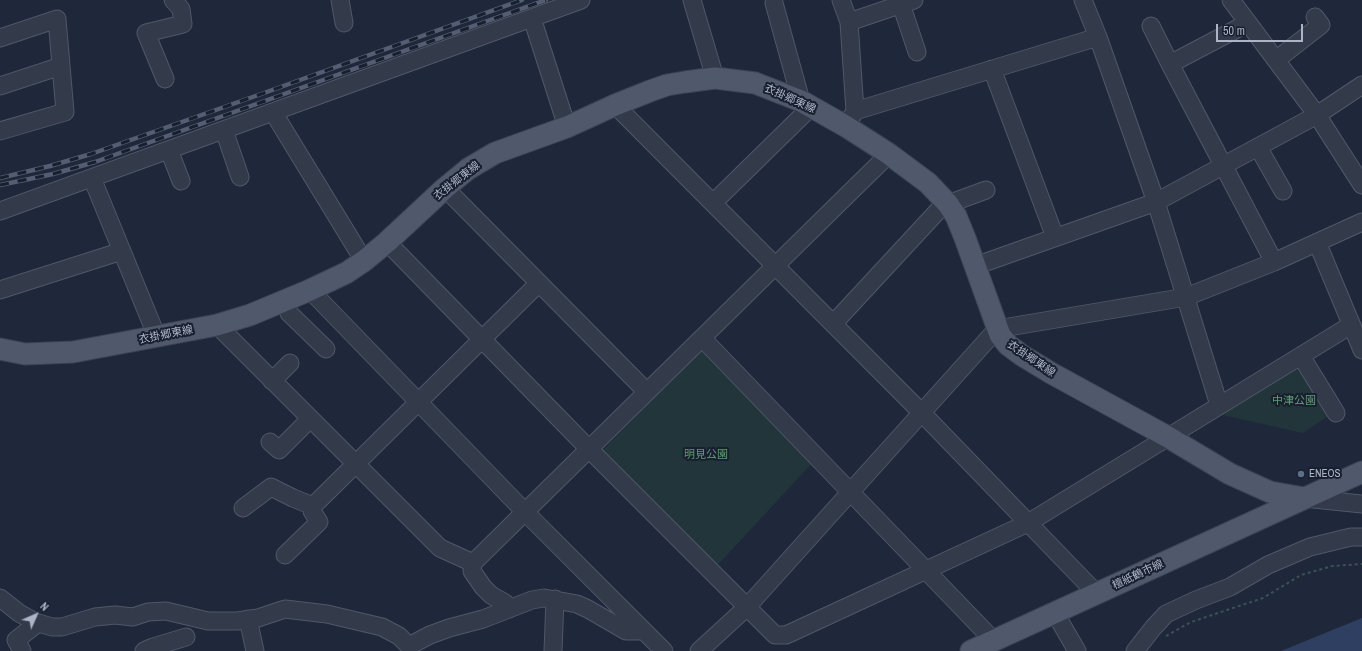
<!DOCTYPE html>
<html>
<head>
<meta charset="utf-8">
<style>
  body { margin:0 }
  #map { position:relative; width:1362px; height:651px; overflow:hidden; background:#1f283a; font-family:"Archivo Narrow",sans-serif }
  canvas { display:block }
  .north { position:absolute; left:16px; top:595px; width:40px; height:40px; -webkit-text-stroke:3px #181f2f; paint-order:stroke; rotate:45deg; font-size:11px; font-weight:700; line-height:16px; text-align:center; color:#adb4c7 }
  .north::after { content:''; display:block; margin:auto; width:14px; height:18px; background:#adb4c7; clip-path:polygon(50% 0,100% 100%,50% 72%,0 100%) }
  .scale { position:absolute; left:1216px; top:24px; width:87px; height:18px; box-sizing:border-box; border:2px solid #adb4c7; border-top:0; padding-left:5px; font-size:12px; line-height:14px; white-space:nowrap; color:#adb4c7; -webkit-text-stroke:3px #181f2f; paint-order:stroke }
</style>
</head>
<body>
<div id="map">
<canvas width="1362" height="651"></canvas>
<div class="north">N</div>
<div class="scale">50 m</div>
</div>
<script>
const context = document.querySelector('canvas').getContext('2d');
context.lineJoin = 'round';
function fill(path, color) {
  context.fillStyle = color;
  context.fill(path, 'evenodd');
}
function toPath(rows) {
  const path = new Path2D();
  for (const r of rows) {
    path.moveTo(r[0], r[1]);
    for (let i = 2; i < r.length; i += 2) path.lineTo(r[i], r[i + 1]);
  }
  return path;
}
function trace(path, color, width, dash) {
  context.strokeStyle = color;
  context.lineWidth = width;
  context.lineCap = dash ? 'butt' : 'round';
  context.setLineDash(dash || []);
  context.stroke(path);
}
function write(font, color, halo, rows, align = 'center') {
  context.font = font + ' "Archivo Narrow","Noto Sans JP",sans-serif';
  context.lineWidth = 4;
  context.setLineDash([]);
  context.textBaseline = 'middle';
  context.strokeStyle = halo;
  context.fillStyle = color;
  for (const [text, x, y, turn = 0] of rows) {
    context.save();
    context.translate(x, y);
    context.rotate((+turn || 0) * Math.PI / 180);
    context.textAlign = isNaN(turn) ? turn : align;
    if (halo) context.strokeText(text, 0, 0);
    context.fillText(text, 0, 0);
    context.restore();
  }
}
fill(toPath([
  [704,347,814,461,715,568,601,452],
  [1303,362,1334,412,1303,433,1218,414]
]), '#21353b');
fill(toPath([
  [1362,618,1362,651,1281,651]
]), '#2f3f61');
const minor = toPath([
  [340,0,344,23],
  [692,0,715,78],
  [841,0,849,22,855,111,849,121],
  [1083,0,1098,37,1156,202,1219,405],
  [1231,0,1317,115,1362,185],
  [774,3,801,101],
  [901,4,917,52],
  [532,18,567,127],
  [849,22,914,0],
  [1248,23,1170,64,1274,262],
  [1151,26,1170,64],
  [0,38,57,19,65,112,0,131],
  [1276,60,1321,25,1315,17],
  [992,69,1055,237],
  [165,79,146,33,183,24,181,9,173,0],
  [0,86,61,66],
  [615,105,921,412,1097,594],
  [855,111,1098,37],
  [273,112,364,261],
  [224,130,240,177],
  [1258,147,1283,191],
  [169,150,181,181],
  [92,178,157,337],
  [445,188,647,392],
  [713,203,811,107],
  [948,204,986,190],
  [0,211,581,0],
  [387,242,589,449,775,635,786,635,797,630,1028,523,1351,325],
  [1317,242,1362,350],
  [975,266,1156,202,1317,115,1362,85],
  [0,290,122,251],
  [310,290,525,512,664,651],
  [286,300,289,313,326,349],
  [833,324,946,202],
  [217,325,440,548,473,563,889,154],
  [702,338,994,641],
  [1301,356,1336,413],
  [272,381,290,363],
  [270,442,279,450,310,419],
  [1304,498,1362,504],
  [243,508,271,487,293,498,313,506],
  [285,555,319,522,312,511,313,506,539,283],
  [473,563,472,571,483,587,491,595,505,603,509,609],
  [0,598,19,613,35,622,52,627,62,627,95,617,115,615,133,617,148,612,166,611,208,621,237,621,258,618,285,609,327,614,382,627,399,636,409,646,430,635,449,628,483,619,532,600,544,598,577,604,588,609,626,631,644,631],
  [1055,613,1077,651],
  [248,619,255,651],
  [22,651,16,640,38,623],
  [144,651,153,647,186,637],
  [553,651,555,599],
  [699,651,747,607,997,329,1186,297,1274,262,1362,222],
  [1135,651,1153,628,1166,614,1196,600,1230,587,1268,565,1310,547,1351,537,1362,537]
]);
const major = toPath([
  [0,349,25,354,73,352,217,325,250,315,310,290,346,273,364,261,387,242,445,188,468,169,495,153,567,127,615,105,650,91,667,85,685,82,715,78,755,83,801,101,847,127,889,154,928,183,948,204,956,216,965,238,1000,335,1008,345,1023,356,1051,373,1168,437,1230,474,1270,492,1304,498],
  [971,651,1362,472]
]);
trace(minor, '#505768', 19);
trace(major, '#3c4354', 23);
trace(toPath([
  [1166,636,1191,622,1263,598,1301,575,1332,566,1362,564]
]), '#3b5156', 2, [3, 3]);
trace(minor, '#333a4a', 17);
trace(major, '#50596b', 21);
const rail = toPath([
  [0,178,50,166,91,154,264,93,522,0],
  [0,185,53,174,95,162,546,0]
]);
trace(rail, '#545d72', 4.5);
trace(rail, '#181f2f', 3, [9]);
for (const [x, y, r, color] of [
  [1301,474,4,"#5c6f8a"]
]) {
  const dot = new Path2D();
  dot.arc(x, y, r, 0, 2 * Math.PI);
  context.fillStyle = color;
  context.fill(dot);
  trace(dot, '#181f2f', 1.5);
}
write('11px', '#adb4c7', '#181f2f', [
  ["衣掛郷東線",790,99,24],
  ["衣掛郷東線",457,181,-38],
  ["衣掛郷東線",166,335,-11],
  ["衣掛郷東線",1031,359,34],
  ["檀紙鶴市線",1138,575,-25]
]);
write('11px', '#629a75', '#181f2f', [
  ["中津公園",1294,401],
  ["明見公園",706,455]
]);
write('11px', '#adb4c7', '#181f2f', [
  ["ENEOS",1309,474]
], 'left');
</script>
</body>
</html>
